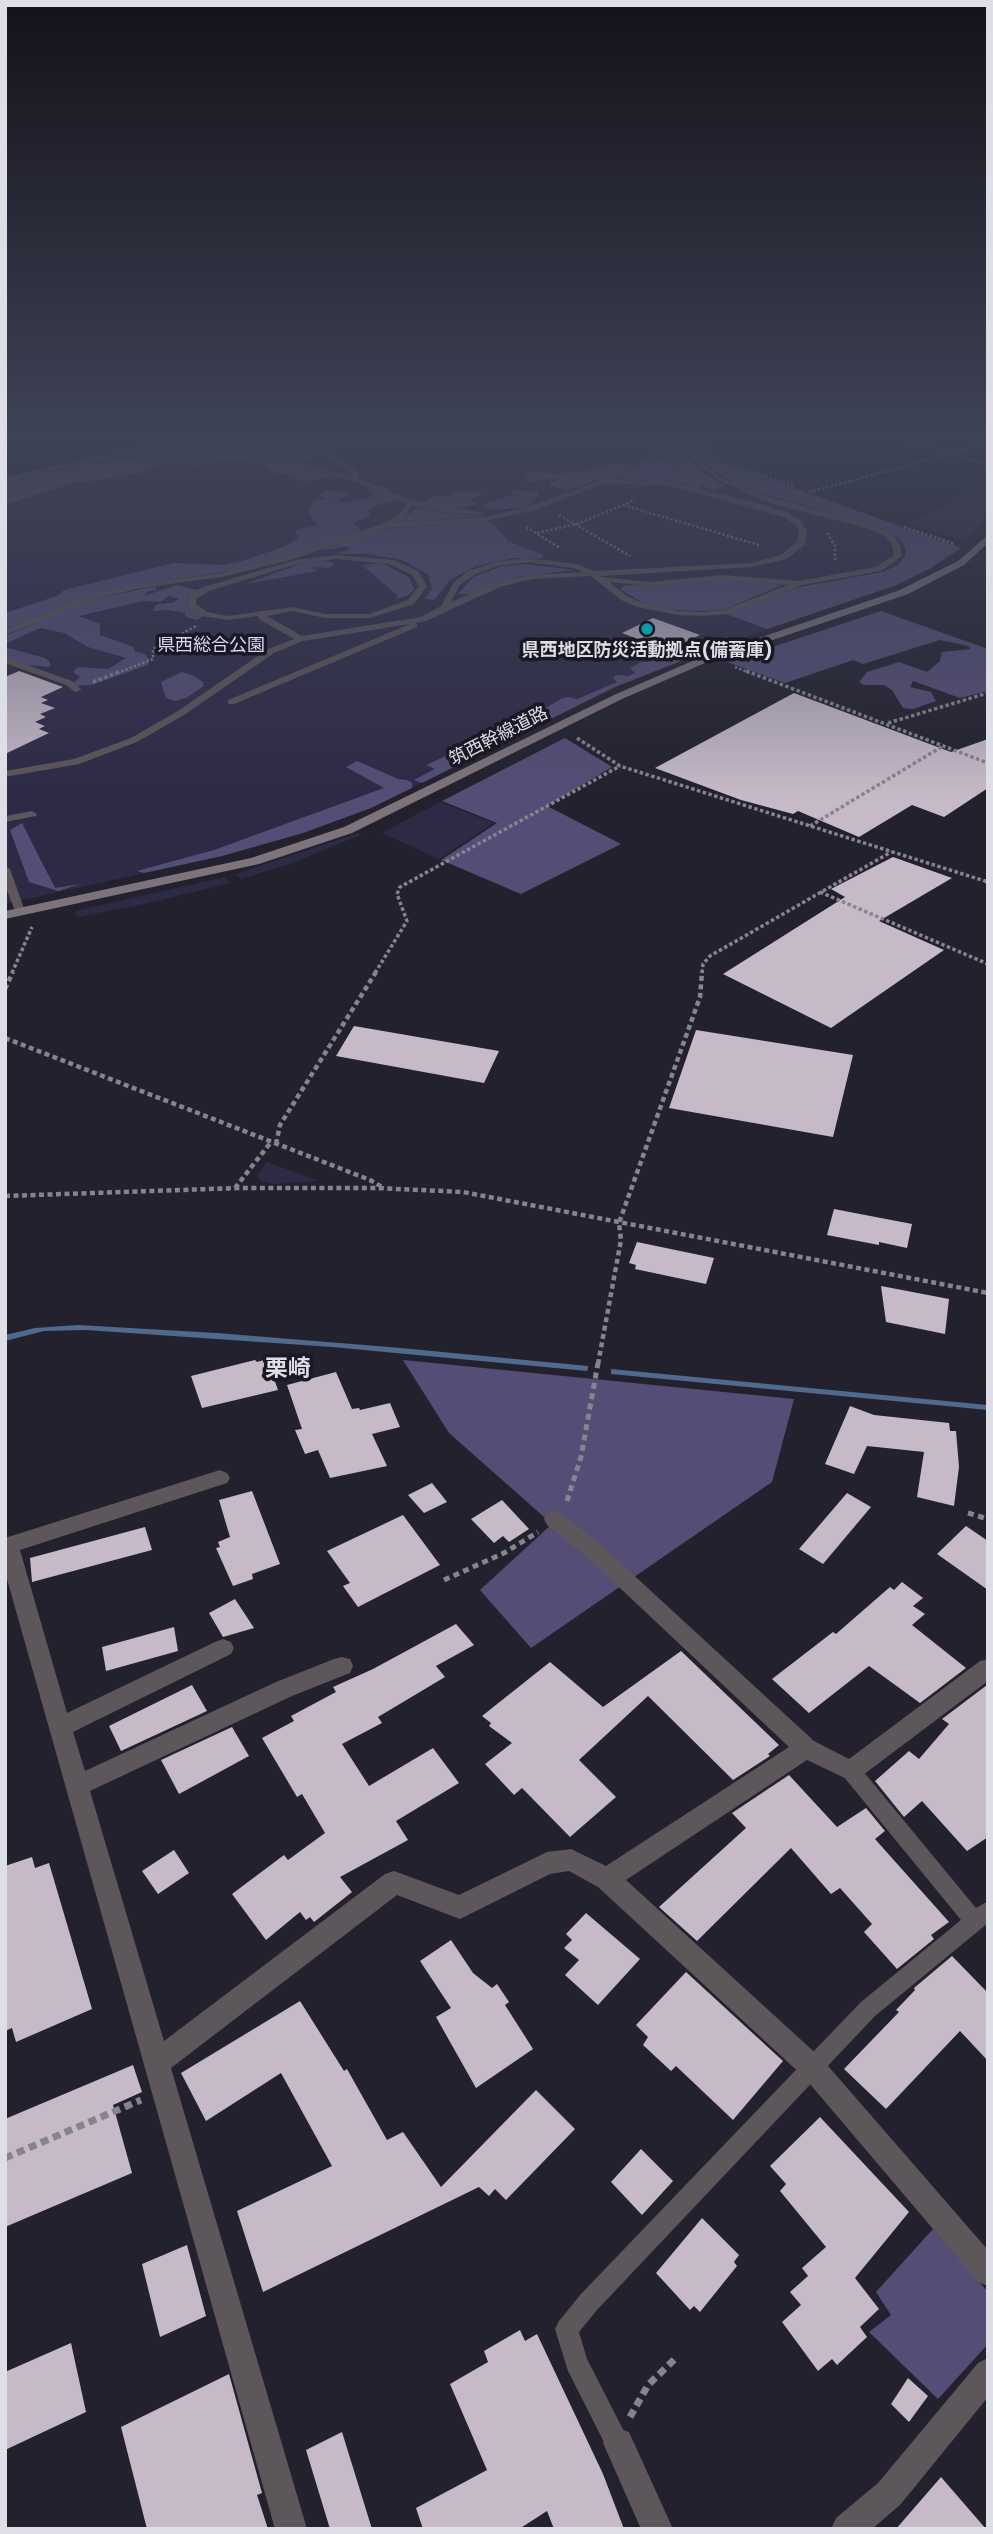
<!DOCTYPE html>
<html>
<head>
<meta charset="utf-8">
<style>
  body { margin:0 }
  #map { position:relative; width:993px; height:2534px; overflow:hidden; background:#23212e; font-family:Poppins,sans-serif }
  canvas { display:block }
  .frame { position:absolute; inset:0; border:7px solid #dedee6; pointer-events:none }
</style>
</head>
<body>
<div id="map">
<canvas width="993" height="2534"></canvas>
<div class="frame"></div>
</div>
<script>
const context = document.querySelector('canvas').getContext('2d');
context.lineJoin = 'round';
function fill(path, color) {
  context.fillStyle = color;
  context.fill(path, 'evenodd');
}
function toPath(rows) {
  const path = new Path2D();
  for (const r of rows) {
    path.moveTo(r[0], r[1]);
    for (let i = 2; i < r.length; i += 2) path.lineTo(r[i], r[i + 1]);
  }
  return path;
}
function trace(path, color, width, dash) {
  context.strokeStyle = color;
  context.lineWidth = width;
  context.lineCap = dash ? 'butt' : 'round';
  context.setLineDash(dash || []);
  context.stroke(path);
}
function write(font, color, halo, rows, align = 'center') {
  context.font = font + ' Poppins,"Noto Sans JP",sans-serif';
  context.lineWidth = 7;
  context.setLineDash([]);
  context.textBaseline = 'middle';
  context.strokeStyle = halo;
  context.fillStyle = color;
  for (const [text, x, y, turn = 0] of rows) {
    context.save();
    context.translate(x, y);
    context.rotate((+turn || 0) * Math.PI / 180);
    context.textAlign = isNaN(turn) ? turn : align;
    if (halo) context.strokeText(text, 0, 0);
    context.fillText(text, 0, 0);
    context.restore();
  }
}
fill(toPath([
  [171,441,703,441,724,463,961,548,931,568,897,585,691,656,615,687,371,808,303,833,222,856,5,904,5,477],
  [988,481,988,515,966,541,911,523],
  [440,802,494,823,439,859,382,833],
  [359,833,362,834,293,863,241,879,236,874],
  [225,877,230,883,145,904,77,917,75,911],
  [267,1162,319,1181,273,1184,261,1181,257,1175]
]), '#2e2a46');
fill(toPath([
  [171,441,197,441,105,458,5,483,5,477],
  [222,441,255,441,226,450,125,463,5,501,5,488,119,460],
  [271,441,324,441,319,453,312,458,284,460,271,453,269,446],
  [663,441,681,441,686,455,699,470,724,486,711,490,681,472],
  [693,441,703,441,724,463,961,548,931,568,897,585,767,629,726,614,794,588,883,572,898,565,905,556,906,549,899,538,875,525,743,488,711,468,699,455],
  [218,455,268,460,330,476,304,482,288,475,271,472,263,464,229,459,195,466,173,463,155,465,141,473,86,482,80,481,115,469,151,461],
  [658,458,663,459,673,474,688,484,621,479],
  [621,462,632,464,628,467,630,469,567,490,549,486,551,482,556,482,554,479,542,479,532,483,524,481,529,478,522,476,529,472,544,474,539,473,547,470,553,474,581,472],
  [375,485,385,487,387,492,401,495,400,499,372,507,368,511,371,516,353,522,361,531,358,533,242,569,132,586,84,598,5,630,5,613,57,596,64,590,174,563,222,565,239,562,289,545,299,537,295,533,296,530,318,525,311,518,308,509,315,500,328,499,320,496,322,493,328,490,350,493,337,502,344,503,375,496,365,489],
  [514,490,538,492,539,494,526,507,495,510,482,508,486,503,515,494,510,491],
  [457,491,485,493,470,500,476,504,461,508,442,507,423,502,435,495,451,496],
  [417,507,446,513,487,516,398,523],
  [486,521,494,524,508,541,543,555,543,558,515,558,476,566,450,580,434,600,425,599,432,589,429,575,402,560,369,554,336,554,348,550,349,546,319,551,381,529],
  [324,560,335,564,329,568,311,567,318,571,245,584,300,564],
  [382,563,409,577,414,589,408,596,395,599,398,596,362,565],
  [524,564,574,570,518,577,469,594,458,594,473,577,500,567],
  [726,578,782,585,726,609,707,611,672,610,643,603,620,589,626,585,650,586],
  [178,585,200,591,186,600,193,604,193,610,204,616,196,620,186,617,185,613,169,610,152,611,157,604,173,603,179,599,169,596,160,602,143,601,79,616,100,624,100,635,134,647,134,651,145,654,149,659,148,665,92,685,74,686,73,683,80,677,73,672,78,667,108,669,126,658,88,647,64,633,40,628,5,644,5,636,88,601,155,586,157,590,149,591,143,596],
  [881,611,988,649,988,691,960,698,913,681,910,687,931,692,936,701,913,709,903,708,892,690,884,685,864,685,859,682,867,672,899,662,927,672,940,661,942,652,971,649,968,646,940,640,863,664,853,660,785,683,727,662],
  [727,637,730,642,615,687,422,783,414,780,435,769,426,765,472,744,481,738,478,735,486,732,505,734,518,727,514,724,516,722,523,720,527,724,534,719,537,713,549,713,545,708,563,698,568,697,577,699,617,682,613,678,616,675,629,676,635,673,630,668,641,662,648,662,669,651,683,651],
  [5,647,45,658,50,662,50,667,27,665,5,657],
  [182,672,192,675,203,682,204,686,186,698,175,701,166,698,161,682],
  [565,738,612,767,547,806,621,844,521,894,441,860,497,823,442,801],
  [357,761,398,779,407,780,412,783,412,788,371,808,303,833,222,856,144,873,137,871,214,850,384,788,346,767],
  [22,823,55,888,81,884,58,891,29,882,10,830],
  [403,1360,794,1399,772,1482,531,1648,480,1590,552,1524,449,1433],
  [933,2229,988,2292,988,2344,938,2399,869,2332,891,2315,876,2292]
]), '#544e76');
fill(toPath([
  [78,1325,217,1333,401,1348,588,1366,588,1369,587,1371,332,1347,86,1330,44,1331,5,1341,5,1335,35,1328],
  [611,1369,988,1405,988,1410,611,1374]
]), '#506a8d');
fill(toPath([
  [653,618,700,635,667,650,622,633],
  [19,671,63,687,41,697,48,700,41,703,55,708,40,714,46,717,35,722,45,726,39,729,49,733,5,754,5,677],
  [794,693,951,752,988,739,988,788,944,817,912,805,859,837,798,811,793,814,741,800,655,768],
  [893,857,952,878,879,921,944,950,831,1028,723,974,845,897,831,889],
  [354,1026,499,1051,484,1083,336,1056],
  [696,1030,853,1055,833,1137,669,1108],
  [834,1209,912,1224,907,1248,879,1242,879,1245,827,1235],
  [637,1242,714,1258,706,1284,635,1269,636,1265,629,1263],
  [881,1286,949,1299,945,1334,886,1322],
  [267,1359,278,1390,202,1408,191,1376,255,1360,257,1362],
  [336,1372,352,1409,359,1408,360,1410,390,1403,400,1427,372,1434,387,1466,330,1478,318,1450,305,1454,295,1430,302,1429,287,1385],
  [850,1406,874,1415,949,1423,950,1431,956,1431,959,1467,954,1506,917,1497,924,1452,867,1446,854,1474,825,1464],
  [432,1483,447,1502,424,1513,408,1495],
  [252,1491,280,1564,252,1574,253,1579,233,1586,216,1548,220,1547,218,1542,230,1537,219,1500],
  [847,1493,871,1507,823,1564,799,1549],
  [502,1500,529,1529,509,1542,503,1536,494,1543,471,1519],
  [403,1515,440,1565,358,1607,343,1586,350,1583,327,1551],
  [966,1526,988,1541,988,1590,937,1554],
  [145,1527,152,1550,32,1582,30,1558],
  [902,1582,923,1598,913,1606,925,1614,912,1625,966,1668,920,1703,869,1666,809,1713,772,1679,833,1632,836,1634,890,1587,894,1590],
  [235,1599,254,1628,223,1637,209,1613],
  [456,1624,474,1645,436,1666,445,1677,378,1717,382,1723,342,1744,369,1786,433,1748,459,1783,396,1821,408,1840,340,1877,352,1892,314,1922,310,1917,306,1920,300,1912,266,1940,232,1894,284,1855,288,1860,325,1833,302,1794,297,1797,262,1738,294,1721,291,1716,336,1692,333,1687,373,1669],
  [174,1627,178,1651,106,1671,102,1647],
  [681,1651,779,1745,768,1754,770,1756,733,1780,648,1696,579,1760,616,1797,570,1837,522,1788,514,1795,485,1764,512,1743,489,1726,491,1723,482,1716,550,1662,603,1707],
  [192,1685,207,1711,121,1751,109,1726],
  [987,1685,988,1837,967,1851,922,1801,904,1817,875,1781,909,1751,919,1759,949,1724,942,1719],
  [232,1727,249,1756,179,1794,161,1760],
  [789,1775,837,1827,866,1808,885,1831,875,1839,949,1922,931,1935,934,1939,897,1969,864,1932,872,1924,840,1888,831,1894,791,1848,697,1941,659,1907,746,1828,732,1813],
  [174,1850,189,1873,158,1894,142,1871],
  [32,1857,35,1868,49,1863,92,2009,16,2042,12,2028,5,2031,5,1866],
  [586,1913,640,1959,598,2005,565,1975,579,1960,564,1948,572,1940,566,1934],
  [451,1940,473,1973,492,1988,497,1984,509,2002,505,2005,533,2049,476,2088,436,2017,451,2008,420,1961],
  [952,1956,988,1993,988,2061,960,2031,886,2109,844,2069,899,2012,896,2010,915,1990,914,1988],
  [686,1972,783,2061,733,2120,676,2066,671,2071,643,2045,648,2037,636,2025],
  [300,2001,344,2071,347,2069,387,2140,403,2132,441,2187,536,2090,575,2129,506,2200,495,2189,489,2196,479,2187,263,2292,237,2211,332,2166,281,2073,206,2121,181,2073],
  [133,2065,142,2092,113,2105,132,2173,5,2227,5,2119],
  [820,2117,909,2212,855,2278,879,2309,860,2327,867,2337,837,2365,832,2359,818,2371,782,2322,801,2305,790,2292,808,2276,802,2268,826,2247,780,2191,786,2184,770,2166],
  [641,2149,673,2181,642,2215,611,2182],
  [702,2218,739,2255,734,2262,737,2266,700,2312,694,2306,690,2310,656,2273],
  [187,2245,206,2316,160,2337,142,2264],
  [520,2330,525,2341,537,2334,603,2474,624,2529,554,2529,547,2511,519,2529,423,2529,416,2508,487,2470,450,2384,488,2362,484,2351],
  [71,2343,86,2412,5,2450,5,2372],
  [229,2374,262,2493,257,2495,268,2529,147,2529,121,2427],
  [908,2378,928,2396,909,2422,891,2404],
  [342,2432,372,2529,330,2529,306,2450],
  [941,2477,986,2529,896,2529]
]), '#c6bac8');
trace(toPath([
  [911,441,988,465],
  [740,467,794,486],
  [809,492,988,444],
  [623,505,759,545],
  [559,515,630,556],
  [526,527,560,548],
  [904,527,955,544],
  [537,533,577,524,635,500],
  [827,533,835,546,835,560],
  [735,667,750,673],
  [117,673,153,659,153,649,196,626]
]), '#85848f', 2.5, [2.5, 2]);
trace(toPath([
  [746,671,988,763],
  [93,682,121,671],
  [888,723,988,693],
  [577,738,620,766,988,882],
  [810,826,943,746],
  [820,892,988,964],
  [12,973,32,927],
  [375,973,407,921,397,894,400,887,620,766],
  [702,973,703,964,710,956,891,852]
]), '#85848f', 3.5, [3.5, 2.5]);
trace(toPath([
  [5,989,13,972],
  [5,1038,370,1180,384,1188],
  [276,1144,280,1125,376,972],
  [235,1188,271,1142],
  [5,1196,239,1188,376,1188,463,1192,988,1293],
  [598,1364,621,1240,619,1223,700,997,702,972]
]), '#85848f', 4.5, [5, 3.5]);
trace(toPath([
  [567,1501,581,1457,598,1363],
  [968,1513,988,1519],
  [444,1580,504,1553,538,1532]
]), '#85848f', 5, [6, 4.5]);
trace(toPath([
  [5,2158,141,2100],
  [630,2417,648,2385,677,2357]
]), '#85848f', 7, [8, 5]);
fill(toPath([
  [202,441,215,441,169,451,166,449,202,441],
  [256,441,266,441,234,452,265,455,352,476,352,473,323,455,320,451,326,444,329,446,327,453,358,471,359,478,411,500,484,513,480,515,450,513,412,505,404,519,395,523,485,517,531,506,636,467,653,453,657,447,654,441,660,441,678,470,700,484,700,488,694,488,673,472,660,453,640,469,613,480,667,481,765,505,789,513,802,522,807,532,804,545,787,559,751,567,601,576,602,577,650,582,723,575,799,581,876,567,894,555,892,545,886,537,870,529,763,501,717,479,701,468,683,441,689,441,706,466,721,477,769,497,876,525,892,533,900,545,902,556,881,571,802,585,728,614,704,616,677,615,637,607,621,600,591,576,532,579,500,587,426,621,415,623,418,625,417,627,234,704,228,704,228,700,410,624,303,641,274,653,184,715,137,742,79,764,5,777,5,771,74,759,131,738,178,711,268,649,294,639,259,619,258,616,228,620,202,616,189,607,188,598,194,591,203,587,296,560,336,555,394,560,418,571,427,586,414,604,370,618,325,618,292,611,267,616,302,636,421,617,441,606,454,582,468,571,496,562,527,558,576,564,595,571,751,563,781,555,797,542,799,532,796,525,783,517,667,485,603,484,536,510,485,521,387,528,290,560,222,577,140,588,96,599,5,635,5,630,90,595,140,584,222,573,284,556,380,525,398,515,404,509,405,503,400,500,353,481,265,459,224,455,159,460,122,467,5,505,5,501,119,464,159,456,223,451,256,441],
  [336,559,389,564,412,575,419,586,408,600,369,614,325,614,292,607,228,616,207,612,196,604,196,599,209,591,297,564,336,559],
  [527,562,574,568,584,572,532,575,494,583,451,602,460,585,474,575,497,566,527,562],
  [723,579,788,585,724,610,704,612,677,611,642,603,627,596,609,582,650,586,723,579],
  [94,462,96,465,5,488,5,484,94,462],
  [5,657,72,681,82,690,75,692,66,685,5,663,5,657],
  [32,811,37,814,36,816,5,822,5,816,32,811],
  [5,866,10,869,25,911,24,913,20,914,15,911,5,885,5,866],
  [851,1763,858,1765,976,1908,988,1901,988,1923,875,2016,597,2310,579,2332,587,2359,630,2443,627,2452,618,2455,609,2452,568,2371,555,2329,559,2321,581,2294,861,2002,961,1920,844,1777,842,1771,844,1765,851,1763]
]), '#5d565a');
fill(toPath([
  [220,1470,227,1473,230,1478,227,1483,20,1550,67,1713,215,1642,223,1639,231,1642,234,1648,231,1654,73,1732,85,1771,276,1682,334,1659,342,1657,350,1659,353,1666,350,1673,292,1696,90,1791,164,2041,385,1874,394,1871,459,1895,547,1852,571,1849,606,1866,789,1747,587,1557,547,1525,544,1519,547,1513,554,1511,561,1513,601,1545,814,1741,849,1759,980,1661,988,1659,988,1681,859,1778,851,1781,807,1760,626,1880,822,2059,988,2250,988,2286,978,2282,804,2077,598,1887,569,1871,550,1874,460,1919,397,1895,171,2068,307,2529,275,2529,5,1572,5,1538,220,1470],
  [988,2358,988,2397,900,2505,872,2529,831,2529,836,2518,878,2483,978,2363,988,2358],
  [618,2428,629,2432,673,2529,641,2529,603,2443,607,2432,618,2428]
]), '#5d565a');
fill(toPath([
  [988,535,988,543,964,565,908,594,705,663,622,699,352,833,259,864,5,919,5,911,251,858,344,827,614,695,697,659,900,590,958,561,988,535]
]), '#7d737a');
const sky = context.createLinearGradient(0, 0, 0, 796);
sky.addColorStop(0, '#131219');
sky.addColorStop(0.55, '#3f4357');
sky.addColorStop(1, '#3f435700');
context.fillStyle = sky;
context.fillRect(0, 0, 993, 796);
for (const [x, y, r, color] of [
  [647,629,7,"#0f9aa8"]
]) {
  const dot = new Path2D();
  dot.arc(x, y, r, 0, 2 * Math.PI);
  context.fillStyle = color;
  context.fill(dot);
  trace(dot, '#191824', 2.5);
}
write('18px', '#dad8f4', '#191824', [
  ["県西総合公園",211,646]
]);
write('bold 18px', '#dedee6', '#191824', [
  ["県西地区防災活動拠点(備蓄庫)",647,651]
]);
write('18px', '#dedee6', '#191824', [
  ["筑西幹線道路",499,737,-27]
]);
write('bold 23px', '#dedee6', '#191824', [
  ["栗崎",288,1370]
]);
</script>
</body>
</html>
